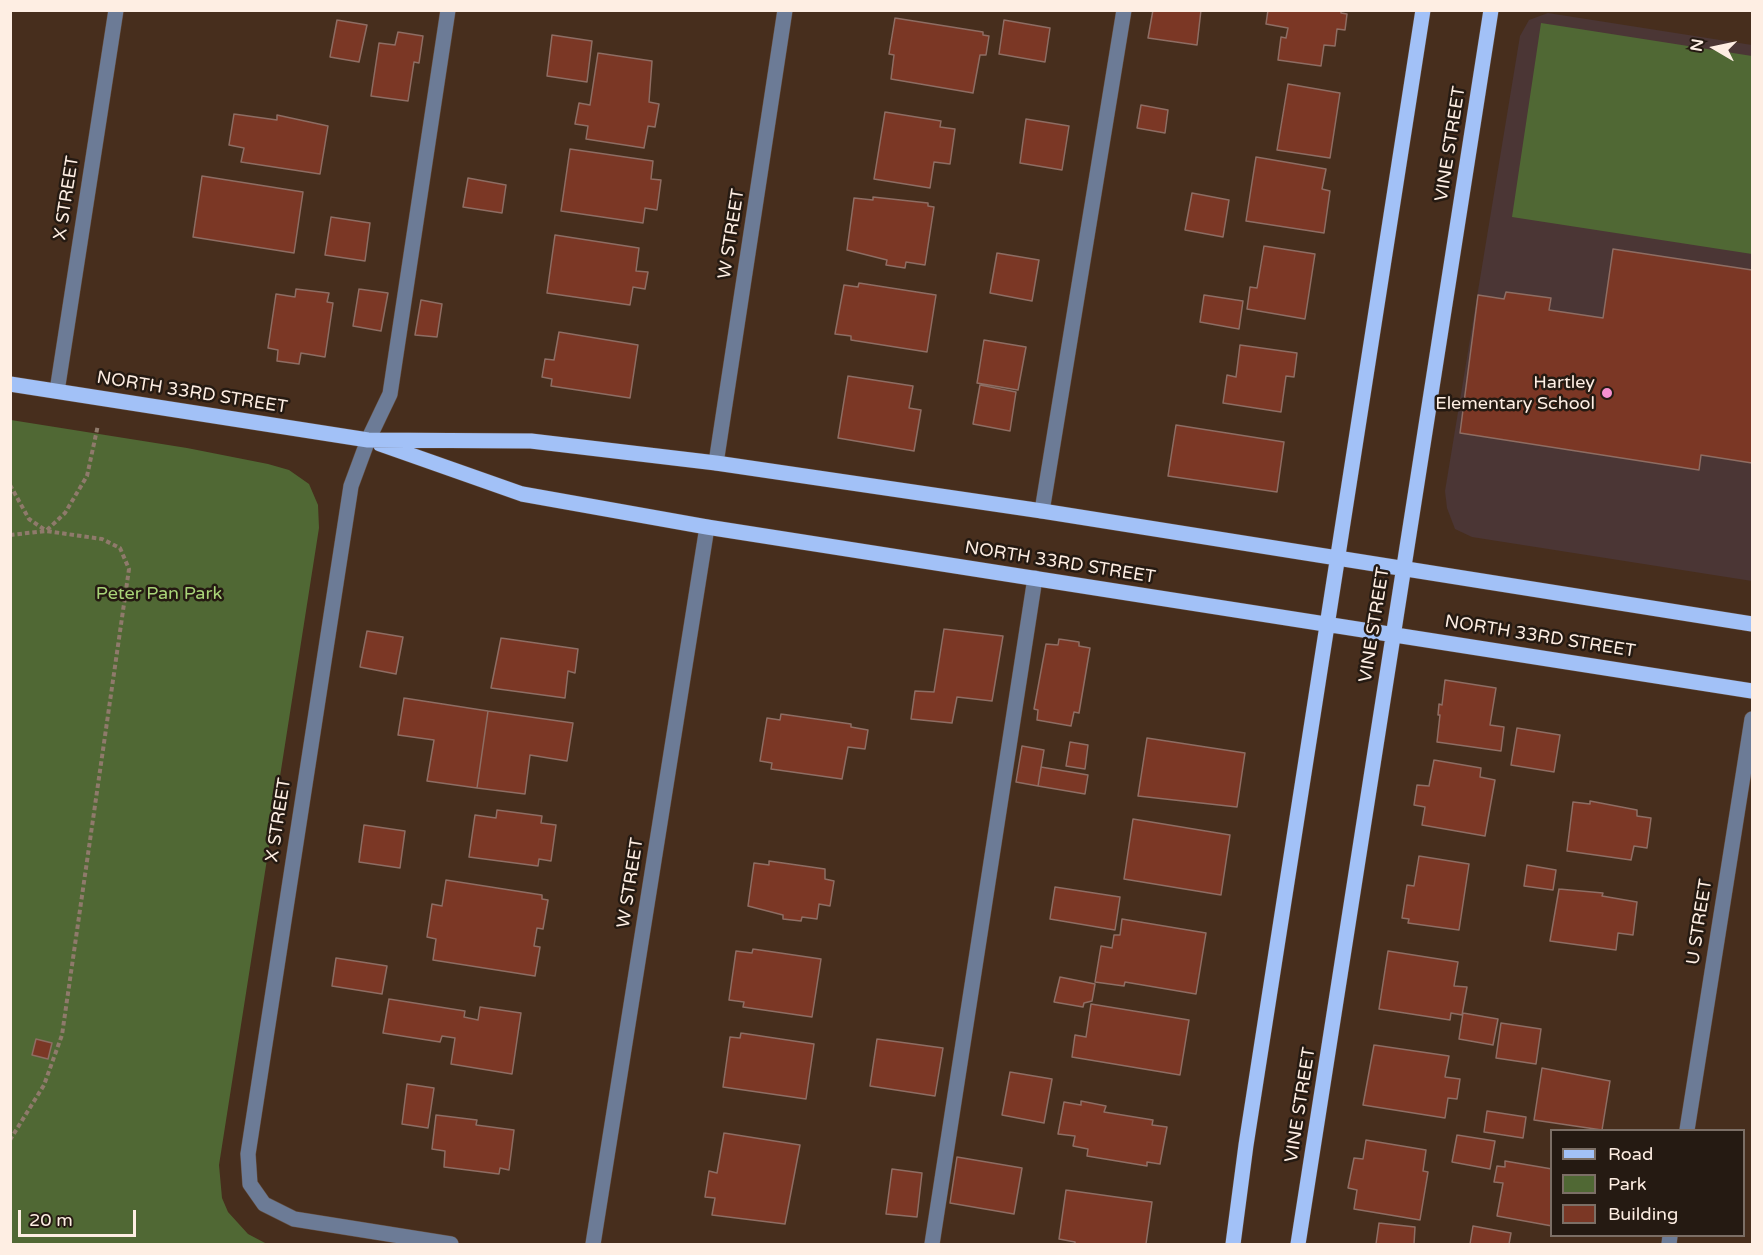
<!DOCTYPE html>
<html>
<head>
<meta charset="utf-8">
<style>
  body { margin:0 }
  #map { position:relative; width:1763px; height:1255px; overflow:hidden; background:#472e1d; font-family:"Varela Round",sans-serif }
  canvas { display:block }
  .frame { position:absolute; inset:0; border:12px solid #feeee3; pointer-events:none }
  .legend { position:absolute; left:1550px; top:1129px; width:195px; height:108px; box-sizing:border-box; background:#251a12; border:2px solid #7c6f66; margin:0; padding:8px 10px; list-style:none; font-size:18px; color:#feeee3 }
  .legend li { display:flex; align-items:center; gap:12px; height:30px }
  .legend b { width:30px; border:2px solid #7c6f66 }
  .north { position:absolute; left:1685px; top:18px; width:60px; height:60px; -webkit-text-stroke:4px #251a12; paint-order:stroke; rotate:279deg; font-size:16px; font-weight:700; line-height:24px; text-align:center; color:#feeee3 }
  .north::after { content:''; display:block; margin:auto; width:21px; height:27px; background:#feeee3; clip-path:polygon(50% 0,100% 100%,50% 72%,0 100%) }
  .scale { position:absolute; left:18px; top:1210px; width:118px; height:27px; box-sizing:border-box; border:3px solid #feeee3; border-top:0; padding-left:8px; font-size:18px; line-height:21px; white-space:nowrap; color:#feeee3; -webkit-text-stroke:4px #251a12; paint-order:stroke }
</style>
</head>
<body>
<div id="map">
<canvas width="1763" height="1255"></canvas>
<div class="frame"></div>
<ul class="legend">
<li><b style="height:8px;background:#a2c1f7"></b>Road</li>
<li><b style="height:16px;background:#506834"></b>Park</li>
<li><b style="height:16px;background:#7b3725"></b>Building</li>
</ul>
<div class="north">N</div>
<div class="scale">20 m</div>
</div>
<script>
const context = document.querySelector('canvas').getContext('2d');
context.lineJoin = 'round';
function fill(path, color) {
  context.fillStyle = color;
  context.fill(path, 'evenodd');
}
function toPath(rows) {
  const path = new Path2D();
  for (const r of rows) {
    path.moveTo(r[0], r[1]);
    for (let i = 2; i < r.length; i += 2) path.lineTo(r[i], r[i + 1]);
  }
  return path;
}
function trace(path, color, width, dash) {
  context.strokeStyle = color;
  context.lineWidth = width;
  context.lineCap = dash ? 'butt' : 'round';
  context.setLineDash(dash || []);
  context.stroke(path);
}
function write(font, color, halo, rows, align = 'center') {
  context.font = font + ' "Varela Round",sans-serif';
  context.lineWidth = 5;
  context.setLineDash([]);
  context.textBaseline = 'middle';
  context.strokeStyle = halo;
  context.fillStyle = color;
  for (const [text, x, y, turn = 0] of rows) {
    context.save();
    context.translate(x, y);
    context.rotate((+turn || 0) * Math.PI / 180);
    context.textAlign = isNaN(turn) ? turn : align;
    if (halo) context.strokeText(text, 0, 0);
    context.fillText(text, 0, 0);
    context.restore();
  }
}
fill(toPath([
  [1548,13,1752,45,1752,581,1472,537,1455,529,1447,508,1445,491,1520,36,1529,20]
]), '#4b3635');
fill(toPath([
  [1541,23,1752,56,1752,254,1512,217],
  [11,420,187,448,268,464,289,470,309,484,318,505,319,528,219,1165,222,1198,228,1212,248,1234,267,1244,11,1244]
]), '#506834');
const building = toPath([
  [1153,10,1201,10,1197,45,1148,38,1153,10],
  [1268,10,1341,10,1341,13,1347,14,1345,30,1337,29,1335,46,1324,45,1321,66,1278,60,1281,37,1286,38,1288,28,1266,24,1268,10],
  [895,18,983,32,983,35,989,36,986,55,980,55,973,93,891,79,894,55,889,54,895,18],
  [337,20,367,25,359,62,330,57,337,20],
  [1004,20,1050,28,1045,62,999,54,1004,20],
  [398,32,423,36,419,63,414,62,408,101,371,96,379,43,395,45,398,32],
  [552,35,592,41,587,82,547,76,552,35],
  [598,53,652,61,649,102,659,104,655,127,648,126,644,148,586,139,588,126,575,124,579,103,590,105,598,53],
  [1288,84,1340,93,1330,158,1277,150,1288,84],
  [1141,105,1168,110,1165,133,1137,128,1141,105],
  [885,112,941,121,940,127,955,129,950,164,934,162,930,188,874,179,885,112],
  [234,114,277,120,277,115,328,126,320,174,241,162,244,148,229,145,234,114],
  [1026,119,1069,126,1062,170,1020,163,1026,119],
  [570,149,653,161,651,179,661,180,657,210,645,208,643,223,561,211,570,149],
  [1256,157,1326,169,1322,189,1330,191,1324,233,1246,221,1256,157],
  [202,176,303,192,294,253,193,237,202,176],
  [468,178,506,185,502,213,463,207,468,178],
  [1192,193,1229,200,1223,237,1185,230,1192,193],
  [873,197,928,203,928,206,934,207,925,265,906,262,905,268,886,265,887,260,847,250,854,198,873,200,873,197],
  [331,217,370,223,365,261,325,255,331,217],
  [555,235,639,248,636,271,648,272,645,289,633,287,630,305,547,293,555,235],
  [1264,246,1315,254,1305,319,1247,309,1250,287,1257,288,1264,246],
  [1613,249,1752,270,1752,463,1701,455,1699,470,1460,433,1478,295,1504,299,1506,292,1551,298,1549,310,1603,318,1613,249],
  [997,253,1039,260,1032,301,990,293,997,253],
  [859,283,936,295,927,352,851,340,851,336,835,334,844,285,858,287,859,283],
  [296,289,329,293,327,302,333,303,325,357,301,353,299,364,277,361,278,350,268,348,276,294,295,297,296,289],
  [359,289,388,293,381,331,353,326,359,289],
  [1204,295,1243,301,1239,329,1200,322,1204,295],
  [421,300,442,304,437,337,415,335,421,300],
  [559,332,638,345,630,398,551,386,552,379,542,377,545,359,554,360,559,332],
  [984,340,1026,347,1018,390,977,383,984,340],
  [1240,345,1297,353,1294,377,1286,376,1281,412,1223,403,1227,375,1236,377,1240,345],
  [848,376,913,386,909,408,921,410,914,451,838,438,848,376],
  [980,385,1016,392,1010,431,973,424,980,385],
  [1176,425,1284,442,1277,492,1168,476,1176,425],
  [944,629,1003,636,992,701,957,697,952,723,911,719,915,691,934,692,944,629],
  [367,631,403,637,396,674,360,667,367,631],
  [501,638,578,649,575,673,568,671,565,698,491,688,501,638],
  [1059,639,1079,642,1079,646,1090,648,1079,713,1074,712,1071,726,1037,720,1038,710,1034,709,1046,644,1058,645,1059,639],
  [1445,680,1496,688,1490,725,1504,727,1501,751,1437,742,1440,715,1438,715,1439,704,1442,705,1445,680],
  [404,698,488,711,477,788,427,781,434,740,398,735,404,698],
  [488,711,573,723,567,761,530,755,525,794,477,788,488,711],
  [781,714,851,724,851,727,868,730,865,749,848,747,842,779,771,769,772,763,760,761,767,718,780,720,781,714],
  [1517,728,1560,735,1554,772,1511,765,1517,728],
  [1147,738,1245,753,1237,807,1138,796,1147,738],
  [1070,742,1088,745,1085,769,1066,766,1070,742],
  [1022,746,1044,750,1038,786,1016,782,1022,746],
  [1434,760,1481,768,1480,777,1495,780,1485,836,1422,825,1425,807,1414,805,1417,785,1429,786,1434,760],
  [1041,767,1088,775,1085,794,1038,786,1041,767],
  [1590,801,1637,810,1637,816,1651,818,1647,848,1634,846,1631,860,1567,851,1573,802,1590,804,1590,801],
  [497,810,542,816,541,823,556,825,551,861,539,859,538,866,469,857,475,815,496,818,497,810],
  [1133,819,1230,835,1221,895,1124,879,1133,819],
  [364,825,405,831,400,868,359,862,364,825],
  [1419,856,1469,864,1459,930,1408,923,1409,919,1402,918,1407,885,1414,886,1419,856],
  [769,861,825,869,825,879,834,881,830,906,819,904,817,919,802,917,801,921,783,919,783,915,748,906,754,863,769,865,769,861],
  [1527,865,1556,870,1553,890,1524,886,1527,865],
  [446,880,542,895,542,899,548,900,543,929,537,928,534,946,540,947,535,976,433,960,436,939,427,937,432,904,442,906,446,880],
  [1055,887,1120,897,1115,930,1050,919,1055,887],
  [1559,889,1603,893,1602,896,1637,902,1633,935,1618,933,1616,950,1550,941,1559,889],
  [1122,919,1206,933,1196,994,1125,982,1124,986,1095,982,1101,946,1112,948,1114,935,1120,935,1122,919],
  [753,949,821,959,812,1017,743,1007,744,1002,729,1000,736,951,752,953,753,949],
  [1388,951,1458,962,1454,986,1467,987,1462,1015,1451,1013,1450,1020,1379,1009,1388,951],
  [336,958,387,966,382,994,332,986,336,958],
  [1060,977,1095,984,1092,1001,1084,1003,1083,1007,1054,1002,1060,977],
  [389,999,465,1011,464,1017,478,1020,480,1007,521,1013,512,1074,451,1064,455,1038,442,1036,440,1042,383,1033,389,999],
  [1091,1004,1189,1020,1180,1075,1072,1057,1075,1035,1086,1037,1091,1004],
  [1463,1013,1498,1019,1493,1045,1459,1039,1463,1013],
  [1501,1023,1541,1029,1536,1064,1496,1058,1501,1023],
  [741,1033,814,1044,806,1099,723,1087,730,1037,740,1038,741,1033],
  [36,1039,52,1043,48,1059,32,1055,36,1039],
  [877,1039,943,1048,935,1096,870,1086,877,1039],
  [1374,1045,1449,1056,1445,1077,1460,1079,1457,1099,1448,1098,1445,1118,1363,1105,1374,1045],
  [1542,1068,1610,1081,1602,1130,1534,1120,1542,1068],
  [1010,1072,1052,1079,1044,1123,1002,1115,1010,1072],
  [407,1084,434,1088,428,1128,402,1124,407,1084],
  [1081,1101,1106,1106,1104,1112,1153,1120,1152,1125,1167,1127,1160,1164,1147,1162,1147,1166,1087,1156,1088,1149,1073,1146,1075,1136,1058,1134,1064,1102,1081,1105,1081,1101],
  [1487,1111,1526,1117,1523,1138,1484,1132,1487,1111],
  [436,1115,477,1120,476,1125,514,1130,509,1170,500,1168,499,1174,444,1167,445,1151,432,1149,436,1115],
  [724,1133,800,1145,785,1224,712,1215,715,1198,705,1197,709,1171,717,1173,724,1133],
  [1457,1135,1495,1141,1490,1169,1452,1162,1457,1135],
  [1366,1140,1426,1150,1423,1171,1428,1172,1420,1220,1354,1209,1357,1190,1348,1188,1354,1158,1363,1159,1366,1140],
  [957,1157,1022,1168,1014,1214,950,1203,957,1157],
  [1505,1161,1552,1169,1552,1226,1497,1216,1503,1183,1494,1182,1497,1166,1505,1167,1505,1161],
  [892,1169,922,1173,917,1217,886,1214,892,1169],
  [1066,1190,1152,1202,1146,1244,1075,1244,1075,1242,1059,1239,1066,1190],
  [1379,1223,1415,1227,1414,1244,1376,1244,1379,1223],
  [1473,1226,1511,1233,1509,1244,1470,1244,1473,1226]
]);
fill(building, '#7b3725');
trace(building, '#8e6d63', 1.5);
const minor = toPath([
  [448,10,390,394,368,440,351,486,248,1154,250,1184,264,1204,294,1219,451,1244],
  [57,391,116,10],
  [716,463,785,10],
  [1042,511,1124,10],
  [1687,1130,1752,719],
  [593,1244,707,527],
  [932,1244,1035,578],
  [1669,1244,1670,1236]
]);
const major = toPath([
  [10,384,368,440,531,441,716,463,1042,511,1752,624],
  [380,444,522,494,707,527,1752,691],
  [1233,1244,1246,1145,1423,10],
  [1298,1244,1491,10]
]);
trace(minor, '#644d3d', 16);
trace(major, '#644d3d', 16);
trace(toPath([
  [10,485,29,519,45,530],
  [47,530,65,513,87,476,98,425],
  [10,535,46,531,102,539,120,548,129,569,62,1035,44,1085,10,1140]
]), '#8f7a6b', 4, [4.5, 3]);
trace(minor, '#6c7b96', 15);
trace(major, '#a2c1f7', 15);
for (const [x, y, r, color] of [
  [1607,393,6,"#f690d0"]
]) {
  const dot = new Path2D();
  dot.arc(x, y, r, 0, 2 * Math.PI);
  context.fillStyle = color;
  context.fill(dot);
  trace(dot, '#251a12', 2);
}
write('18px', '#feeee3', '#251a12', [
  ["VINE STREET",1451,144,-81],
  ["X STREET",67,198,-81],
  ["W STREET",732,234,-81],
  ["NORTH 33RD STREET",192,393,9],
  ["NORTH 33RD STREET",1060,563,9],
  ["VINE STREET",1375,625,-81],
  ["NORTH 33RD STREET",1540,637,9],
  ["X STREET",279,820,-81],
  ["W STREET",631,883,-81],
  ["U STREET",1700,922,-81],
  ["VINE STREET",1301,1105,-81]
]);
write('18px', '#feeee3', '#251a12', [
  ["Hartley",1595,383],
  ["Elementary School",1595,404]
], 'right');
write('18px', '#a9d478', '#251a12', [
  ["Peter Pan Park",159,594]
]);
</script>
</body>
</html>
